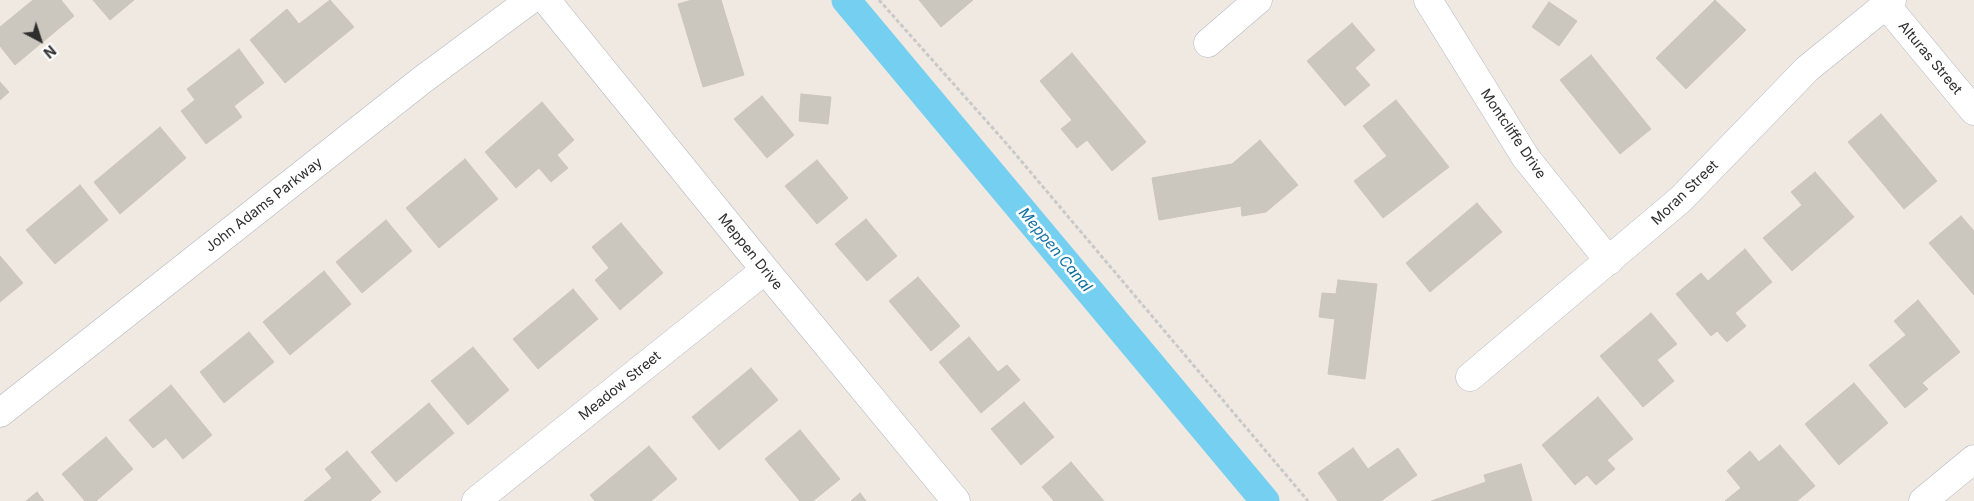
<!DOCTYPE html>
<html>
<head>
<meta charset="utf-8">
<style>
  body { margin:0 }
  #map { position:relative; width:1974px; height:501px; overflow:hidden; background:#efe9e1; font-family:Inter,sans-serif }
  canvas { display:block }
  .north { position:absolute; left:15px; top:15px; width:50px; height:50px; -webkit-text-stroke:4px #fff; paint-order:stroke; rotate:140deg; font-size:14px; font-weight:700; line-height:20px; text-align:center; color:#2e2e2e }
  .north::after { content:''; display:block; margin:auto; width:18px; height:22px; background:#2e2e2e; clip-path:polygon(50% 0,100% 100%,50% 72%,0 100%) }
</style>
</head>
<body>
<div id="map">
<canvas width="1974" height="501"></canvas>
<div class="north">N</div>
</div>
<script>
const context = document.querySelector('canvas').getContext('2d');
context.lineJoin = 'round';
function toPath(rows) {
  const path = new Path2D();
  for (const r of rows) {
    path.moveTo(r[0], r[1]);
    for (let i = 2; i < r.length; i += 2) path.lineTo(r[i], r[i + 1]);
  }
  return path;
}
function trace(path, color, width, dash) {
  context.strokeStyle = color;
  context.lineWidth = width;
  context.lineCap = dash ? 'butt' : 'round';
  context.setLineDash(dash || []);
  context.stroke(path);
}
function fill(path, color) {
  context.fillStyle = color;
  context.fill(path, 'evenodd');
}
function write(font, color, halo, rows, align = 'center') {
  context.font = font + ' Inter,sans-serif';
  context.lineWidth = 5;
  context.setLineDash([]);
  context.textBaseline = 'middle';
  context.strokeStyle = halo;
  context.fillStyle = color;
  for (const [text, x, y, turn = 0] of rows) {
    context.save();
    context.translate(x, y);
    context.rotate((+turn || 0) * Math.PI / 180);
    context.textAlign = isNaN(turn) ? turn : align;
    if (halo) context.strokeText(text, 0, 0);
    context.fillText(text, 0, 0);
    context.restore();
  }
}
trace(toPath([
  [846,0,1265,501]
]), '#75cff0', 29);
const building = toPath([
  [33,0,61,0,74,16,15,65,0,46,0,27,33,0],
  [93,0,134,0,110,20,93,0],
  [330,0,354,27,285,83,250,40,287,9,299,24,330,0],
  [692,0,721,0,744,75,703,87,678,4,692,0],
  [919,0,973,0,941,27,919,0],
  [1715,0,1746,30,1686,89,1656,58,1715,0],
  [1549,2,1577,21,1559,46,1532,27,1549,2],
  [1352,23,1375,50,1355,68,1370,85,1345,106,1307,61,1352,23],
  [239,49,264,83,234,106,242,117,206,144,181,111,195,100,187,89,239,49],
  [1072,53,1146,142,1112,171,1087,140,1077,148,1061,129,1072,120,1040,81,1072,53],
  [1591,55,1651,129,1620,154,1560,80,1591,55],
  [0,82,9,92,0,100,0,82],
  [801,94,831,97,828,124,799,121,801,94],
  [762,96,794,135,767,158,734,119,762,96],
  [1396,100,1449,167,1383,218,1354,181,1387,156,1363,126,1396,100],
  [542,102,574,140,557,155,568,168,551,182,539,168,516,188,485,152,542,102],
  [1881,114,1937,181,1904,209,1848,142,1881,114],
  [160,127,186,158,120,214,94,182,160,127],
  [1260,140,1298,185,1266,212,1242,216,1241,206,1159,220,1152,178,1232,164,1260,140],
  [465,159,498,199,439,248,406,208,465,159],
  [817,160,848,198,817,224,785,186,817,160],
  [1815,172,1854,217,1792,271,1763,238,1802,205,1791,192,1815,172],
  [80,185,108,220,55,264,26,230,80,185],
  [1477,203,1502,232,1430,292,1406,263,1477,203],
  [1961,216,1974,231,1974,295,1929,243,1961,216],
  [866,219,897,256,867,281,835,244,866,219],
  [386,220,412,251,362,293,336,262,386,220],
  [621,223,663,273,620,310,595,280,609,268,592,247,621,223],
  [1745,249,1772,282,1735,313,1746,326,1727,342,1717,331,1711,336,1676,294,1701,273,1708,281,1745,249],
  [0,256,23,283,0,302,0,256],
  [324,271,351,304,290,355,263,322,324,271],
  [918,277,960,326,931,351,889,301,918,277],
  [1338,280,1377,284,1365,379,1328,374,1335,319,1319,317,1322,293,1336,294,1338,280],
  [573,289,598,319,538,369,513,339,573,289],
  [1918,300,1960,352,1922,383,1928,389,1905,408,1869,365,1906,335,1894,321,1918,300],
  [1651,313,1677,344,1657,360,1674,381,1643,407,1600,356,1651,313],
  [249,332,274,362,224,403,200,372,249,332],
  [969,337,998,372,1007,365,1020,380,981,413,939,362,969,337],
  [473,347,509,390,468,425,431,381,473,347],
  [751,368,778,400,719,450,692,417,751,368],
  [1854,383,1888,423,1839,465,1805,424,1854,383],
  [171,385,212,435,183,459,166,438,153,448,129,420,171,385],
  [1598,397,1633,439,1607,460,1615,469,1596,485,1587,475,1575,485,1542,445,1598,397],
  [1024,402,1054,437,1021,465,991,429,1024,402],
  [429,403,454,433,396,482,371,452,429,403],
  [800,430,840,479,813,501,800,501,765,459,800,430],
  [106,437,133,469,96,501,85,501,62,474,106,437],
  [1780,445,1815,486,1797,501,1725,501,1741,488,1727,471,1750,451,1759,462,1780,445],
  [649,446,677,479,651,501,595,501,590,495,649,446],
  [1353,448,1368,469,1398,448,1417,475,1381,501,1338,501,1318,473,1353,448],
  [347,451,381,492,370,501,304,501,332,478,325,469,347,451],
  [1071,462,1104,501,1054,501,1042,487,1071,462],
  [1521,464,1532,501,1431,501,1486,482,1484,475,1521,464],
  [37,492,44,501,26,501,37,492],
  [860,493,866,501,851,501,860,493]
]);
fill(building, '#cbc7bf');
trace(building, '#cbc5ba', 1);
const minor = toPath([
  [546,0,748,249,956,501],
  [1428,0,1526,158,1609,261],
  [1886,5,1974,111],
  [1208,43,1258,0],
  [1470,377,1681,199,1807,69,1892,0],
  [476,501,765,270],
  [1923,501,1974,459]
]);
const tertiary = toPath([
  [0,413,422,80,530,0]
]);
trace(minor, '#b4b7c1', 29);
trace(tertiary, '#b4b7c1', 29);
trace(toPath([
  [879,0,1006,143,1308,501]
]), '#c9c9c9', 3, [4, 2.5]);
trace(minor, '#fff', 28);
trace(tertiary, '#fff', 28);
write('14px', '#2e2e2e', '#fff', [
  ["Alturas Street",1930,58,50],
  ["Montcliffe Drive",1513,134,56],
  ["Moran Street",1685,193,-44],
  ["John Adams Parkway",264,205,-38],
  ["Meppen Drive",750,252,51],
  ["Meadow Street",620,386,-39]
]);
write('italic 15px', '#0d6fa3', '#fff', [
  ["Meppen Canal",1055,250,50]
]);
</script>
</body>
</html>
